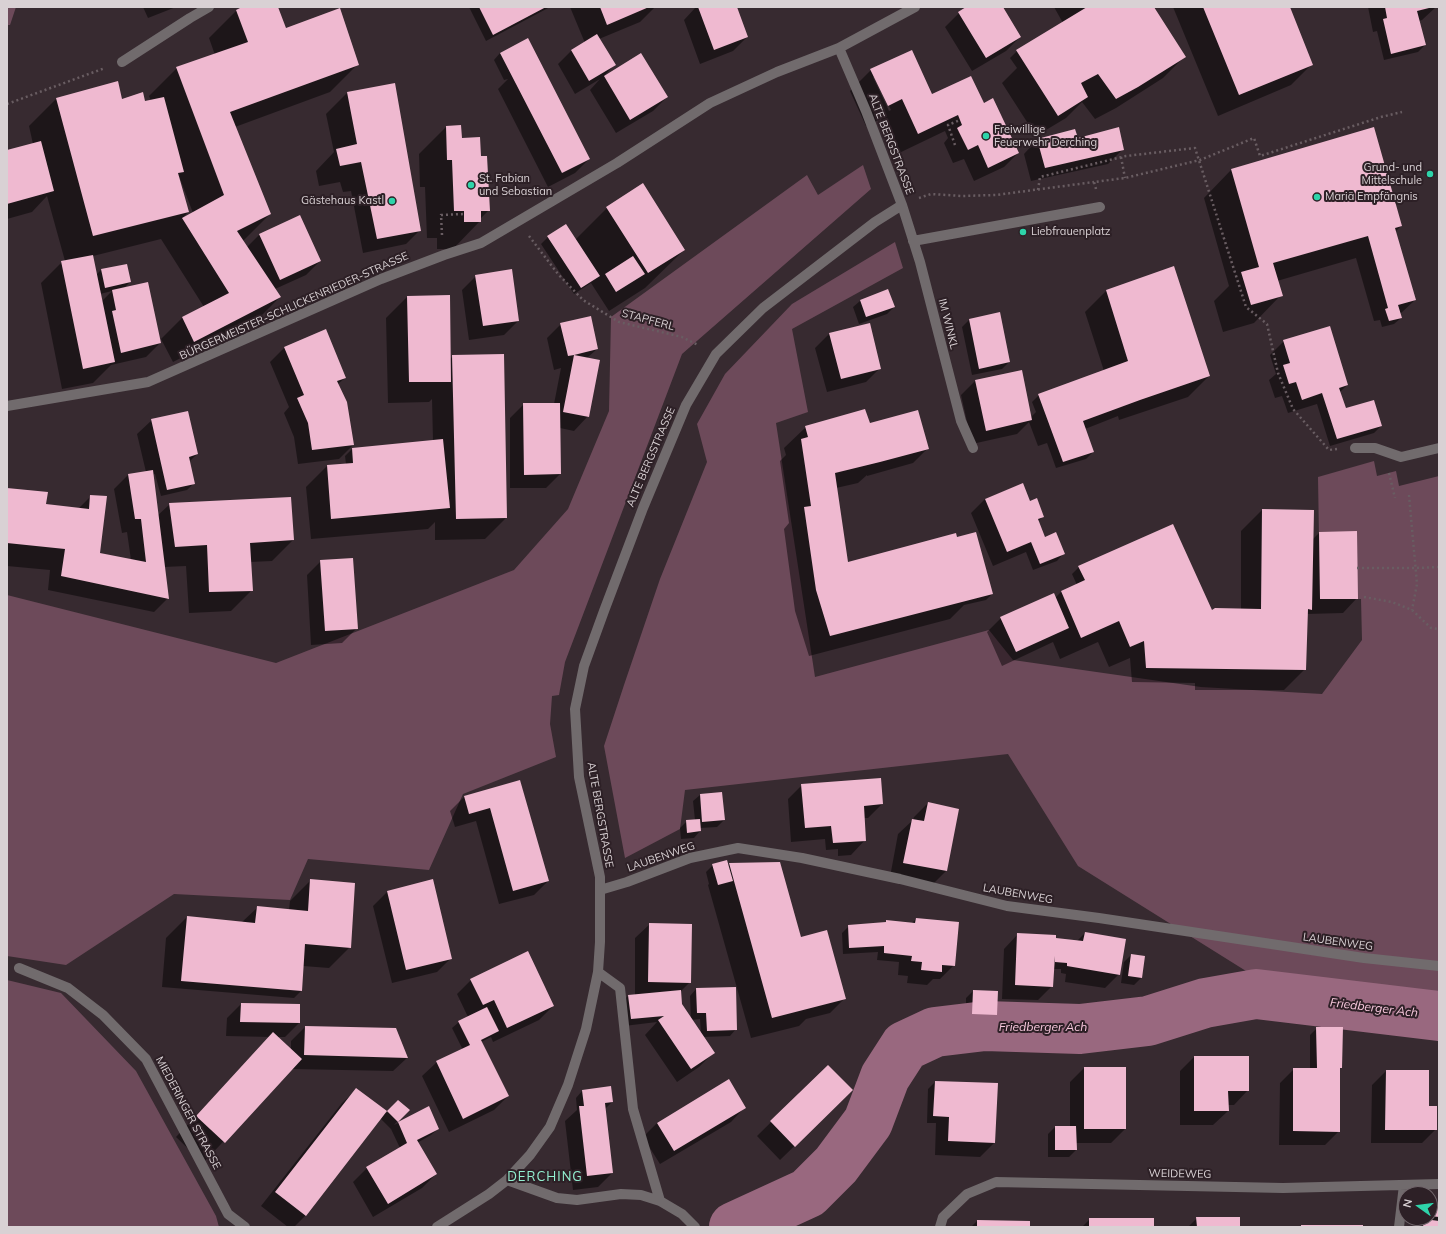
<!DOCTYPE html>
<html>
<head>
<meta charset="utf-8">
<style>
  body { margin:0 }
  #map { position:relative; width:1446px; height:1234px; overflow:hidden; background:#372a30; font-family:Mulish,sans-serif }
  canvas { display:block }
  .frame { position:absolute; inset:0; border:8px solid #d9d1d4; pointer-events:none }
  .north { position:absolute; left:1398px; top:1186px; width:40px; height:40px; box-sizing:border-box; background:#2d2026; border:1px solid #72676c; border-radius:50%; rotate:284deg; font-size:11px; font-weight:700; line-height:16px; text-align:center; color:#d9d1d4 }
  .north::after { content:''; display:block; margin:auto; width:14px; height:18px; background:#2ed4aa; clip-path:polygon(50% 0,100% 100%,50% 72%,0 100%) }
</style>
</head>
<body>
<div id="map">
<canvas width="1446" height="1234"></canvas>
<div class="frame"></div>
<div class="north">N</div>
</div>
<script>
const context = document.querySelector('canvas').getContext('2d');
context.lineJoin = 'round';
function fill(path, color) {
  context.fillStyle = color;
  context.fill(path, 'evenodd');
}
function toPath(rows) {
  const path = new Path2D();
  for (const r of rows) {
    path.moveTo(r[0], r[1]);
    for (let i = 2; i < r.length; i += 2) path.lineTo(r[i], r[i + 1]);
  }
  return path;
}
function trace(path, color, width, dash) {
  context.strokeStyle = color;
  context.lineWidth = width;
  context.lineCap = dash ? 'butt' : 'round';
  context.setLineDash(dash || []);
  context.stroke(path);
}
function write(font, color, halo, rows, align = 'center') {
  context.font = font + ' Mulish,sans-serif';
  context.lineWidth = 4;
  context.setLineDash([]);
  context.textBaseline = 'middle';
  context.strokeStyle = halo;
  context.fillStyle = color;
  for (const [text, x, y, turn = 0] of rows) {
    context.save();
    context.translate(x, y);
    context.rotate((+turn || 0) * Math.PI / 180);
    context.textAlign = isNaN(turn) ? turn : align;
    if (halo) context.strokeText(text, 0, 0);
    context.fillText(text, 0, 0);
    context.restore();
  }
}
fill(toPath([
  [7,7,16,7,10,25,7,25],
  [863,165,871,189,682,354,565,662,559,695,552,696,550,724,556,757,463,794,429,870,308,859,290,900,174,894,66,965,7,956,7,595,276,663,514,570,568,509,609,411,611,317,807,175,818,195],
  [895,242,903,268,792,329,808,412,776,423,815,677,989,630,1013,660,1201,687,1322,694,1362,640,1361,599,1320,599,1318,477,1374,461,1377,476,1396,471,1399,486,1439,476,1439,1012,1286,996,1078,866,1008,754,685,790,680,829,625,858,604,746,624,685,660,579,707,462,697,424,725,374,792,304],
  [7,980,61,993,136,1071,216,1216,219,1227,7,1227]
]), '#6d4a5a');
fill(toPath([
  [143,7,176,7,148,18],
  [244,7,277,7,286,30,358,64,330,92,235,127,270,214,243,241,247,247,259,235,299,217,320,261,306,275,275,289,280,297,259,318,173,362,161,339,182,318,204,307,161,239,93,256,96,275,101,270,130,282,123,289,160,343,146,357,111,365,93,383,62,389,41,283,62,262,65,261,47,196,32,212,7,219,7,151,33,144,29,126,56,99,122,100,145,102,151,101,149,96,177,68,215,55,209,38,237,10],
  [178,176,179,176,193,213,181,220,188,212],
  [112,291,102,301,100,294],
  [469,7,550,7,486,41],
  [570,7,655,7,640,22,599,39,614,65,604,76,667,97,653,111,616,133,590,90,600,79,575,94,558,64,572,50,585,43],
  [696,7,736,7,747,37,733,51,700,64,684,20],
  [968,7,1002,7,1020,37,1006,51,972,71,945,27,959,13],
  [1054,7,1086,7,1094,22,1088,7,1153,7,1184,57,1163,78,1116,108,1095,119,1082,102,1066,118,1036,136,1002,83,1017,68,1010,58,1017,51,1063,23],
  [1173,7,1289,7,1312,64,1291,85,1218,116],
  [1368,7,1436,7,1422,20,1419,21,1425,45,1418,52,1384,60,1377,31,1373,32],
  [500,53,589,159,575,173,548,187,498,89,508,79,504,80,494,60],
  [871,70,932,96,983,104,1018,153,1004,167,974,181,964,159,953,163,944,143,948,138,945,131,897,154,881,119,866,126,850,91],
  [873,77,875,77,891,110,889,111],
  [347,93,420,230,406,244,363,253,351,191,343,192,340,182,319,186,316,171,334,152,326,114],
  [446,127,480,157,489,210,480,219,480,221,453,249,437,249,437,238,427,238,425,187,420,187,419,154],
  [1374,129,1401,226,1395,232,1415,300,1400,314,1401,318,1394,324,1382,327,1380,320,1374,321,1356,258,1277,281,1281,295,1254,323,1223,332,1214,301,1229,286,1204,198,1231,170],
  [1038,139,1077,139,1122,150,1108,164,1031,181,1024,154],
  [607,208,684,250,645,288,609,311,591,283,574,294,541,244,548,237,575,240],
  [476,276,518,321,504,335,469,340,462,290],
  [887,290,894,307,887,314,859,324,853,307,860,301],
  [1106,291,1209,376,1188,397,1119,420,1118,416,1085,429,1093,452,1086,459,1056,468,1047,443,1038,446,1029,422,1017,434,972,444,961,395,975,381,1021,371,1031,417,1036,412,1032,402,1039,395,1104,371,1085,312],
  [407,297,450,359,453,356,506,518,485,539,435,540,435,522,428,529,311,539,306,487,327,466,346,464,345,456,352,449,433,441,432,399,429,402,388,403,386,318],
  [999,314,1009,362,1002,369,972,375,962,327,969,320],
  [561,324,597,349,587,358,588,416,574,431,560,428,560,474,546,488,510,488,510,418,524,404,554,404,561,368,554,370,547,338],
  [325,331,345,378,338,384,353,445,339,459,298,464,294,437,284,413,289,407,270,362,284,348],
  [829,334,880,368,866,382,827,392,815,348],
  [1284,341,1347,385,1340,392,1345,410,1381,426,1374,433,1330,446,1317,404,1288,413,1282,396,1275,398,1269,380,1276,374,1270,355],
  [152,420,197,454,189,462,194,483,187,490,161,496,155,474,152,475,157,516,170,504,293,540,272,561,250,562,252,590,231,611,189,613,186,566,164,567,168,598,154,612,48,590,50,570,7,566,7,489,45,504,78,509,91,496,98,553,131,560,127,532,122,533,114,489,128,475,146,472,137,434],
  [869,425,927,449,913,463,867,476,867,475,858,483,836,488,847,564,992,594,986,600,964,605,950,619,809,656,795,611,784,529,789,523,780,461,786,455,784,448,806,427],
  [1022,484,1030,502,1043,516,1038,522,1044,538,1063,554,1057,561,1033,570,1026,552,993,566,971,513,985,499],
  [1262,510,1312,540,1319,533,1357,598,1343,613,1307,614,1305,669,1284,690,1195,690,1195,683,1132,682,1130,658,1109,667,1098,642,1060,659,1053,642,1002,666,987,632,1001,618,1055,598,1061,592,1077,585,1072,574,1079,567,1211,611,1241,610,1241,531],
  [321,561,357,628,342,643,311,645,307,575],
  [520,781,548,881,534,895,499,904,476,821,455,827,450,811,464,797],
  [802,785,882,804,868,818,864,818,865,840,851,855,838,856,838,849,826,850,825,839,791,842,788,799],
  [721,793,724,820,717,827,700,828,700,831,694,838,681,839,680,828,687,821,695,820,693,801,700,795],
  [928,803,958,809,946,871,932,885,890,877,898,834,913,820,914,817],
  [779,863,801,938,844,999,830,1013,806,1019,799,1026,751,1038,708,885,709,884,706,872,713,865,727,866,729,864],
  [311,880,350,947,329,968,303,966,301,991,294,998,162,987,166,938,187,917,242,922,258,907,289,910,290,901],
  [432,880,451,958,437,972,392,983,373,906,387,892],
  [916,919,954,965,940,979,933,979,927,985,907,983,908,976,898,975,899,962,877,960,878,952,843,954,842,933,849,926,911,924],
  [650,924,691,925,690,982,680,992,680,1004,701,1034,700,1019,691,1020,690,996,696,989,735,988,736,1029,730,1036,703,1037,713,1053,699,1067,677,1082,645,1035,657,1022,624,1026,622,1002,629,995,635,995,635,938],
  [1085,933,1119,974,1105,988,1065,982,1066,974,1061,973,1061,969,1053,969,1052,986,1038,1000,1002,999,1004,949,1018,934,1055,941,1077,941],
  [1131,955,1144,957,1141,978,1134,985,1121,983,1124,962],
  [471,980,553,1006,539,1020,493,1042,491,1037,481,1042,508,1096,494,1110,449,1132,422,1076,437,1062,463,1050,452,1028,459,1022,468,1017,457,994],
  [973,991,996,1014,989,1021,966,1020,966,998],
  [241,1004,299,1005,299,1023,285,1037,277,1037,291,1050,291,1041,305,1027,407,1058,393,1071,292,1069,203,1163,176,1137,270,1037,226,1036,227,1018],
  [1317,1028,1341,1067,1339,1069,1339,1131,1325,1145,1279,1145,1280,1083,1294,1069,1310,1069,1310,1035],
  [1194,1057,1248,1090,1234,1105,1228,1105,1228,1111,1213,1125,1180,1125,1180,1071],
  [828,1066,852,1090,780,1160,757,1136],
  [1084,1068,1125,1068,1125,1129,1111,1143,1076,1143,1076,1150,1069,1157,1048,1157,1048,1134,1055,1127,1070,1127,1070,1082],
  [1386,1071,1428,1107,1436,1129,1422,1143,1371,1143,1372,1085],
  [935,1082,997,1084,994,1143,980,1157,935,1155,936,1123,927,1123,928,1089],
  [357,1089,387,1113,398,1101,408,1110,394,1125,428,1108,438,1129,431,1135,417,1143,436,1174,422,1188,373,1217,353,1182,367,1168,400,1148,391,1129,380,1118,305,1216,294,1227,288,1227,261,1206,342,1103],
  [582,1091,612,1102,605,1109,612,1173,598,1187,573,1190,565,1121,577,1110,576,1098],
  [745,1107,731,1122,660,1164,643,1137,657,1123],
  [1430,1205,1439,1206,1439,1220,1437,1222,1439,1222,1439,1227,1418,1227,1422,1223,1415,1222,1416,1218,1430,1218],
  [1197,1218,1239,1227,1188,1227],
  [1090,1219,1153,1227,1082,1227],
  [977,1221,1029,1227,971,1227]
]), '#0007');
trace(toPath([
  [734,1227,808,1193,836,1165,868,1122,885,1077,905,1046,935,1032,985,1026,1080,1029,1148,1021,1205,1003,1256,994,1439,1016]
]), '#99687f', 50);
fill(toPath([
  [242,7,278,7,286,28,340,8,359,65,230,112,271,214,237,231,281,297,194,342,182,317,229,293,182,218,224,195,176,67,248,42,236,10],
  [479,7,546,7,493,35],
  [600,7,649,7,607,25],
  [698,7,737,7,748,37,714,50],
  [966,7,1003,7,1021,37,986,58,958,12],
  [1087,7,1154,7,1186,57,1138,87,1116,99,1098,74,1081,83,1088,97,1058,116,1016,50],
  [1203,7,1290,7,1313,65,1239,95],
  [1385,7,1433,7,1417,11,1426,45,1391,54,1383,19,1387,18],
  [597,34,616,65,589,81,571,50],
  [528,38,590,159,562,173,500,53],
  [912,50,932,94,971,76,984,103,993,98,1019,153,988,168,978,145,968,150,957,128,962,125,958,115,918,134,902,99,888,106,870,69],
  [641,53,668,97,630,120,604,76],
  [118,81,122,99,143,92,145,101,164,97,184,172,178,173,189,212,93,236,56,98],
  [395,83,421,231,377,239,361,162,340,166,336,149,357,144,347,92],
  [461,125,462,138,480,137,481,156,487,156,490,211,481,211,481,222,464,222,464,211,454,211,452,160,447,160,446,126],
  [1119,127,1124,150,1045,168,1037,139,1075,129,1078,138],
  [1374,127,1402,226,1395,228,1416,300,1398,305,1402,318,1389,321,1385,309,1388,308,1368,236,1273,263,1283,296,1251,305,1241,272,1259,267,1231,169],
  [41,141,54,191,7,204,7,150],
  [643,183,685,250,648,273,606,207],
  [300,215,321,261,280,280,259,234],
  [566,224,600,276,581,288,547,236],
  [93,255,115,362,83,369,61,261],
  [633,256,645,274,616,292,605,274],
  [127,264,131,282,105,288,101,269],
  [1174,266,1210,376,1140,400,1083,421,1094,452,1063,462,1038,394,1128,361,1106,290],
  [512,269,519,321,483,326,475,275],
  [148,282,161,343,121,353,112,311,116,310,112,290],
  [888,289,895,307,866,317,860,300],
  [450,295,451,382,409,382,407,296],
  [1000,312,1010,362,979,369,969,319],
  [591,316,598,349,574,355,600,360,589,417,563,412,574,355,568,356,560,323],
  [870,323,881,369,841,379,829,333],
  [1330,326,1348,385,1339,388,1346,408,1374,400,1382,426,1337,439,1322,393,1302,400,1296,382,1289,384,1283,365,1290,363,1283,340],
  [326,329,346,378,337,381,347,402,354,445,312,450,308,423,297,398,304,395,284,347],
  [504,354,507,518,456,519,452,355],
  [1022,370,1032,420,986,431,975,380],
  [523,403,560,403,561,474,524,475],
  [865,409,870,423,918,410,929,449,880,462,835,473,848,562,956,533,957,537,976,532,993,594,830,636,816,590,804,507,811,506,801,439,808,437,805,426],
  [188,411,198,454,189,457,195,484,167,490,151,419],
  [443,439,450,508,331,519,327,465,353,463,352,448],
  [153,470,169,599,61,576,65,549,7,543,7,488,48,492,46,504,89,509,90,495,107,496,100,553,146,562,141,519,135,519,128,474],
  [1023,483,1030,501,1037,498,1044,517,1038,519,1045,537,1056,532,1065,554,1040,564,1031,542,1007,552,985,499],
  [291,497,294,540,250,543,253,591,209,592,207,545,175,547,169,503],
  [1262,509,1314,510,1312,610,1308,609,1306,670,1146,668,1144,641,1130,647,1119,621,1081,638,1061,591,1085,580,1078,566,1173,524,1212,610,1215,608,1261,609],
  [1357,531,1358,599,1320,599,1319,532],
  [353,558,358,629,325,631,320,560],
  [1054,593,1069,628,1016,652,1000,617],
  [881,778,883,804,864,806,866,841,833,843,831,826,805,828,801,784],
  [520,780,549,881,513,891,490,808,469,814,464,796],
  [722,792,725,820,702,822,700,794],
  [928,802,959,809,947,871,903,863,912,819,924,821],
  [700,819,701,831,687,833,686,820],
  [727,860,733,881,718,885,712,864],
  [780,862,801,937,827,930,846,999,772,1018,729,863],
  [310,879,355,883,351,948,305,944,302,991,181,981,187,916,255,923,257,906,308,911],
  [433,879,452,959,406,970,387,891],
  [916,918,959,922,955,966,942,965,942,972,921,970,922,962,911,961,912,956,884,953,884,946,849,948,848,925,886,922,886,920,915,923],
  [649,923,692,924,691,983,648,982],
  [1085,932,1126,939,1120,975,1067,966,1067,963,1055,962,1055,956,1053,987,1015,985,1017,933,1056,935,1056,938,1083,941],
  [528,951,554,1006,507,1028,494,1000,483,1005,470,979],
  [1131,954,1145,956,1142,978,1128,976],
  [736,987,737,1030,707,1031,706,1013,697,1013,696,988],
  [681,990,682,1004,715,1053,691,1069,658,1020,664,1016,631,1019,628,995],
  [973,990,998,991,997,1015,972,1014],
  [241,1003,300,1004,300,1023,240,1022],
  [487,1007,499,1031,481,1040,509,1096,463,1119,436,1061,470,1045,458,1021],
  [305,1026,396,1028,408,1058,304,1055],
  [1316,1027,1343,1027,1342,1068,1340,1068,1340,1132,1293,1131,1293,1068,1317,1068],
  [273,1032,302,1059,225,1143,196,1116],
  [1194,1056,1249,1056,1249,1091,1228,1091,1229,1111,1194,1111],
  [828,1065,853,1090,795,1147,770,1121],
  [1084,1067,1126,1067,1126,1129,1084,1129],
  [1386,1070,1429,1070,1429,1106,1437,1106,1437,1130,1385,1130],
  [729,1079,746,1108,674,1151,657,1123],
  [935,1081,998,1083,995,1143,948,1141,949,1117,933,1116],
  [611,1086,613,1102,605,1103,613,1173,587,1176,579,1106,584,1106,582,1090],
  [356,1088,387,1111,306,1216,275,1192],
  [398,1100,410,1110,398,1122,387,1111],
  [429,1106,439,1129,417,1140,437,1174,388,1204,366,1167,407,1143,398,1122],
  [1055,1126,1076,1126,1077,1150,1055,1150],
  [1430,1204,1439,1205,1439,1217,1430,1216],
  [1196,1217,1240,1217,1240,1227,1197,1227],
  [1089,1218,1154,1218,1154,1227,1089,1227],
  [1424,1219,1439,1221,1439,1227,1423,1227],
  [977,1220,1030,1221,1030,1227,977,1227],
  [1301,1225,1363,1225,1363,1227,1301,1227]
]), '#efb9d0');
trace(toPath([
  [7,104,105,68],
  [955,145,948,125,960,120],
  [1121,157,1125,178],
  [1096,189,1094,182,1125,178,1200,160,1254,138,1260,156,1381,117,1402,112],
  [1038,190,1040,177,1126,156,1195,148,1246,307,1267,324,1278,373,1293,409,1329,450,1337,449],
  [919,198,931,194,962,196,996,195,1094,182],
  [442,235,441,215,464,214],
  [529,236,558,274,583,300,619,322,682,337,698,345],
  [1389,473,1395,498],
  [1409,495,1417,584,1412,610],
  [1357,568,1416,568,1439,567],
  [1364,597,1392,602,1412,610,1431,628,1439,629]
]), '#695d62', 2.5, [2, 3]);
trace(toPath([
  [839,48,866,111,902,205,920,262,961,421,973,448],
  [122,62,190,18,209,7],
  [913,241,1100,207],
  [7,406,148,382,381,279,444,255,481,243,617,163,710,103,777,72,839,48,915,7],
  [1355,448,1375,448,1401,457,1439,448],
  [600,890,627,882,690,858,738,848,802,858,900,879,1007,906,1099,918,1364,958,1439,966],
  [19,968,68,988,103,1015,146,1059,228,1214,245,1227],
  [598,972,620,988,633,1109,660,1201],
  [507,1180,557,1198,577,1200,621,1194,641,1195,660,1201,682,1214,695,1227],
  [437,1227,489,1194,507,1180,530,1155,550,1127,568,1085,586,1029,598,972,600,942,600,877,579,777,575,709,584,666,604,611,643,508,686,405,716,354,763,308,875,222,902,205],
  [940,1227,943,1217,967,1194,996,1182,1283,1188,1439,1184],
  [1399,1227,1404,1185]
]), '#716b6d', 10);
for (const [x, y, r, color] of [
  [986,136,4,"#2ed4aa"],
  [1430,174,4,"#2ed4aa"],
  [471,185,4,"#2ed4aa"],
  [1317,197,4,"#2ed4aa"],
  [392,201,4,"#2ed4aa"],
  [1023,232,4,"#2ed4aa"]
]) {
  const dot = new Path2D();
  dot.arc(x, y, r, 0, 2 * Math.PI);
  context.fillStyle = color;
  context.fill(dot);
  trace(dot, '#2d2026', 1.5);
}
write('11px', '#d9d1d4', '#2d2026', [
  ["Freiwillige",994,130],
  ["Feuerwehr Derching",994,143],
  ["Grund- und",1422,168,"right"],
  ["Mittelschule",1422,181,"right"],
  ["St. Fabian",479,179],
  ["und Sebastian",479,192],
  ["Mariä Empfängnis",1325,197],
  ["Gästehaus Kastl",384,201,"right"],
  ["Liebfrauenplatz",1031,232]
], 'left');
write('11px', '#d9d1d4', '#2d2026', [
  ["ALTE BERGSTRASSE",891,144,69],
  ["BÜRGERMEISTER-SCHLICKENRIEDER-STRASSE",294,306,-24],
  ["STAPFERL",648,320,15],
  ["IM WINKL",948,324,76],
  ["ALTE BERGSTRASSE",651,457,-67],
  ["ALTE BERGSTRASSE",600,815,80],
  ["LAUBENWEG",661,857,-19],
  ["LAUBENWEG",1018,894,10],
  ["LAUBENWEG",1338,942,8],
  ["MIEDERINGER STRASSE",188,1113,62],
  ["WEIDEWEG",1180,1174,1]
]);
write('italic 12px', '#f7c7dc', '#2d2026', [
  ["Friedberger Ach",1374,1008,7],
  ["Friedberger Ach",1043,1027]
]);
context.letterSpacing = '1px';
write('13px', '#93f0d1', '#2d2026', [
  ["DERCHING",545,1177]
]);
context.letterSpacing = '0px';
</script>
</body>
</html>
